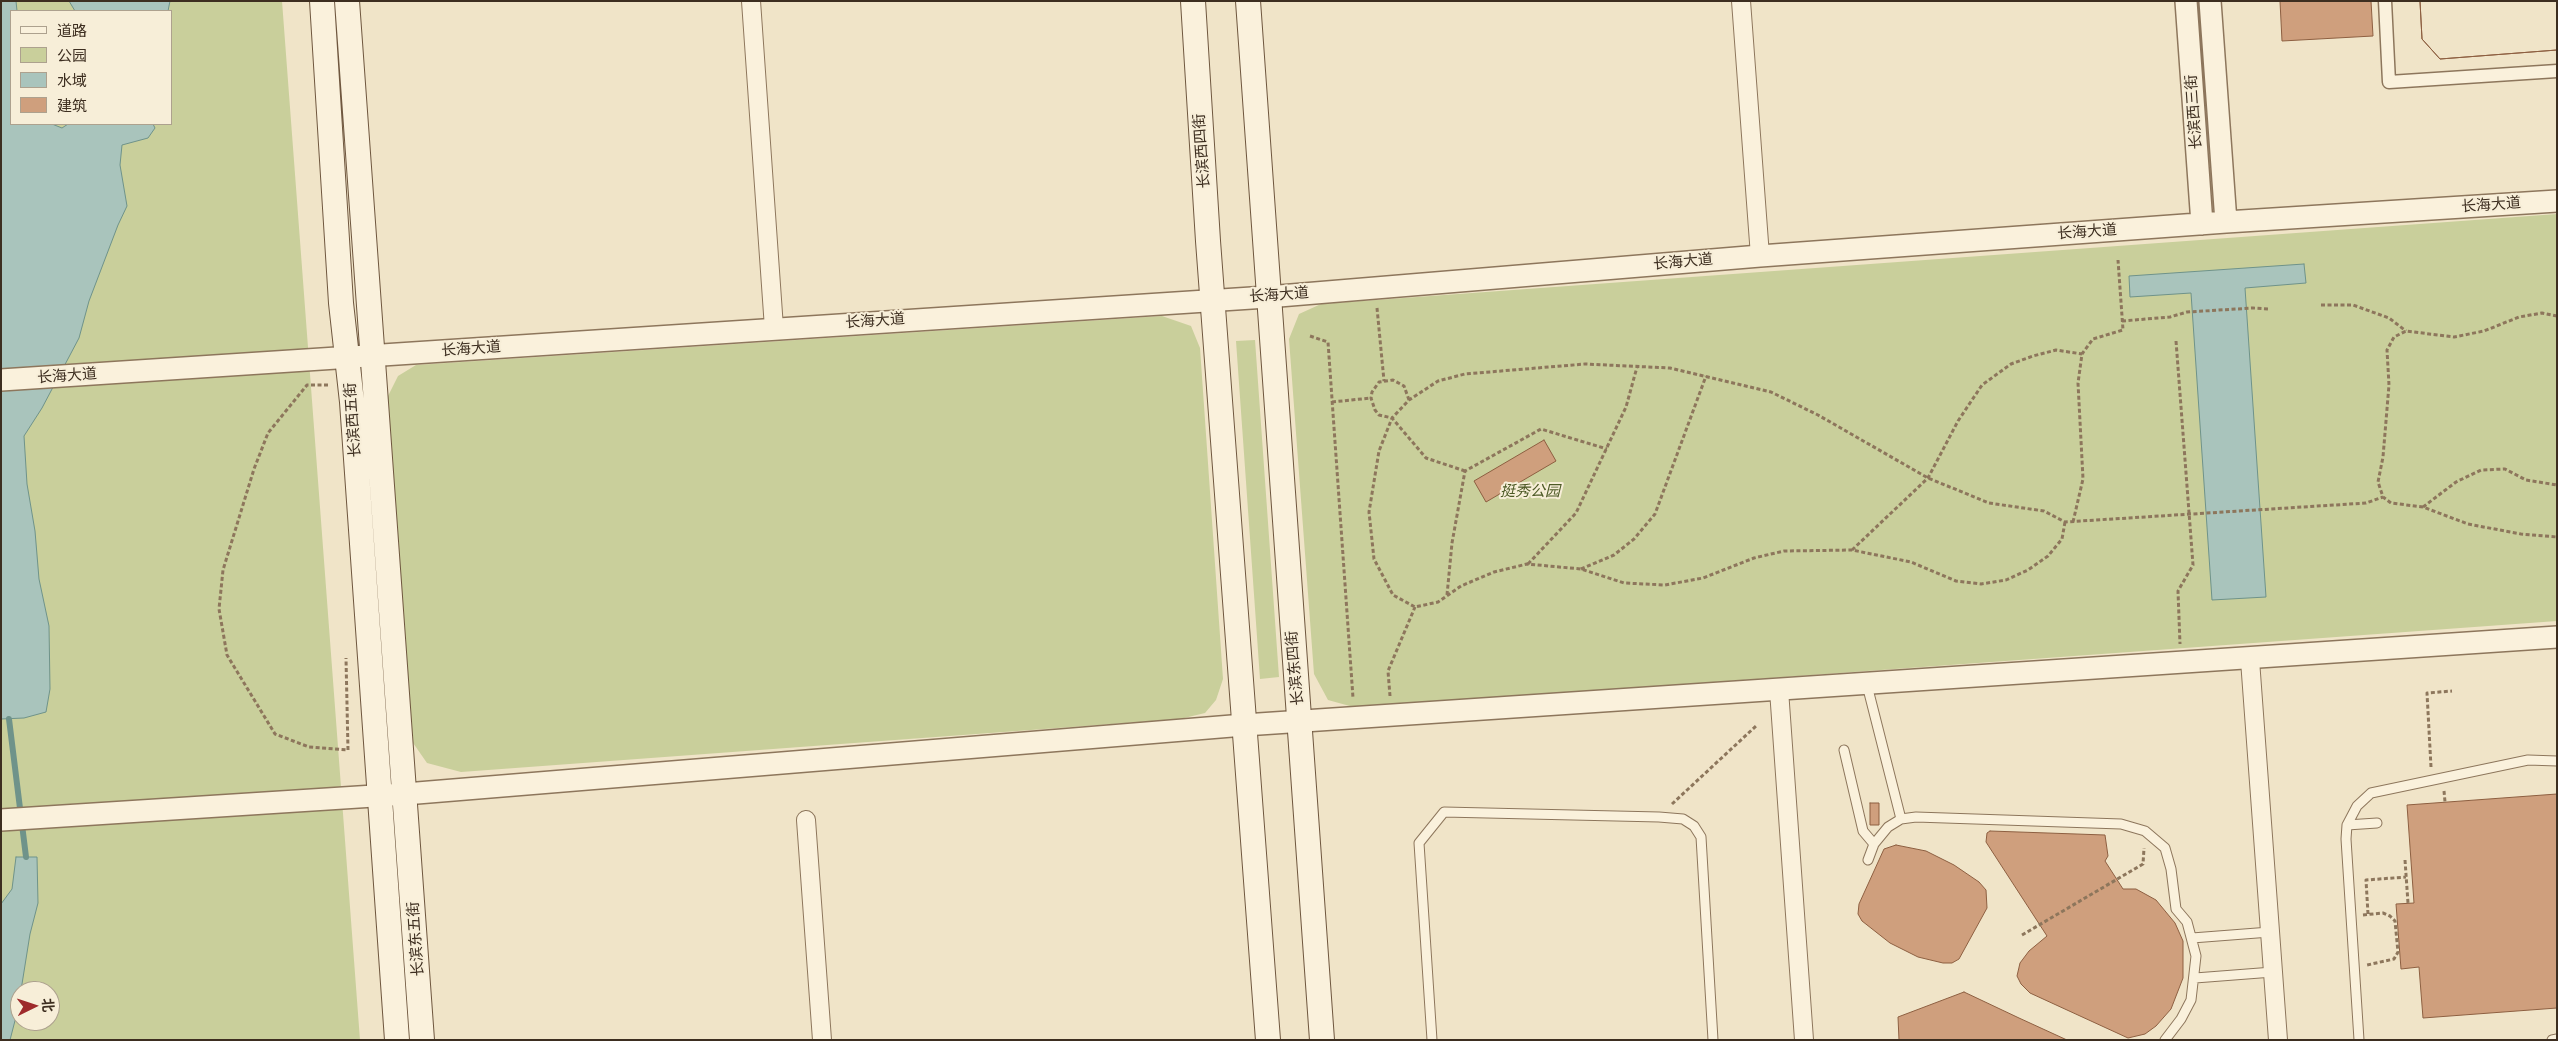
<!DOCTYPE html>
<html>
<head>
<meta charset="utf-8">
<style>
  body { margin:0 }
  #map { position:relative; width:2558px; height:1041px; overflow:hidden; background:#f0e4c8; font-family:Literata,"Noto Sans SC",serif }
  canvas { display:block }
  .frame { position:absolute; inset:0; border:2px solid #3d2e20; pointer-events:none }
  .legend { position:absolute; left:10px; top:10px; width:162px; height:115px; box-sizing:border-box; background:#f7eed8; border:1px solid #ada18e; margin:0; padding:6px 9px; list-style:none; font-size:15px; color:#3d2e20 }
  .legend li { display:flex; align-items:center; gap:10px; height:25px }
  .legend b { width:25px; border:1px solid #ada18e }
  .north { position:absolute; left:10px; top:981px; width:50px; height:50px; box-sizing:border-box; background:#f7eed8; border:1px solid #ada18e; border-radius:50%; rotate:86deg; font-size:14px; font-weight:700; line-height:20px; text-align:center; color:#3d2e20 }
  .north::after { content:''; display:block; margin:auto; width:18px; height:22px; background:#9e2a2b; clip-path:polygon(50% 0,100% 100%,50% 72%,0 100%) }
</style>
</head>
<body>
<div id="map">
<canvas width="2558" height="1041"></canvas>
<div class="frame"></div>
<ul class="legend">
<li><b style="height:6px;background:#faf1dc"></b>道路</li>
<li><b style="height:14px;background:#c9cf9b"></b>公园</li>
<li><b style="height:14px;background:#a9c4bc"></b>水域</li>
<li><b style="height:14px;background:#cf9f7d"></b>建筑</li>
</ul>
<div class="north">北</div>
</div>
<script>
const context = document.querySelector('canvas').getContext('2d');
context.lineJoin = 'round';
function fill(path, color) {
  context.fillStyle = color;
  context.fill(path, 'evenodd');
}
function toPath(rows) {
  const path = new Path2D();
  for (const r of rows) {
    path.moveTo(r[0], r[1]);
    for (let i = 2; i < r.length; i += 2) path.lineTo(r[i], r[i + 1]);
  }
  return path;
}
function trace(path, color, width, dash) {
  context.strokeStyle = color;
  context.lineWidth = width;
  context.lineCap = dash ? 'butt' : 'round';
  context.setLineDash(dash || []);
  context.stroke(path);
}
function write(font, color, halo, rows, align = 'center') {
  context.font = font + ' Literata,"Noto Sans SC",serif';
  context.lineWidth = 4;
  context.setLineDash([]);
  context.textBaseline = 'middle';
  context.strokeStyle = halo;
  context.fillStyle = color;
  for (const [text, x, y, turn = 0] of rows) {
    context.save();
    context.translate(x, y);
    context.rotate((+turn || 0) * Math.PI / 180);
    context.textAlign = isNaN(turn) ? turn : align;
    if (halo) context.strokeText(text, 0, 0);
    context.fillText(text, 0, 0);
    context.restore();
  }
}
fill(toPath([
  [1,1,282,1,360,1040,1,1040],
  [11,11,171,11,171,124,11,124],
  [20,991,50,991,50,1021,20,1021],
  [2557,214,2557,621,1357,708,1328,700,1314,674,1289,339,1299,314,1321,304],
  [1162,316,1191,326,1200,348,1223,679,1216,700,1205,713,1180,719,461,772,427,763,411,740,387,398,398,376,416,365],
  [1255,340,1279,677,1260,679,1236,341]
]), '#c9cf9b');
const water = toPath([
  [1,1,16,1,17,11,11,11,11,124,52,124,62,128,68,124,153,124,155,128,148,138,122,145,120,165,127,206,118,225,89,301,79,338,42,408,24,436,27,484,35,531,39,579,49,626,50,689,46,712,24,718,1,719,1,1],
  [69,1,170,1,168,11,75,11,69,1],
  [2304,264,2306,283,2245,288,2266,597,2212,600,2191,293,2130,297,2129,276,2304,264],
  [16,857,37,857,38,903,30,934,18,1009,10,1040,1,1040,1,904,12,889,16,857]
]);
fill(water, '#a9c4bc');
trace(water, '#6f938a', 1);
trace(toPath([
  [9,719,26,857]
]), '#6f938a', 6);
const building = toPath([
  [2280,1,2371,1,2373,36,2282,41,2280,1],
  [2420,1,2557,1,2557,50,2440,59,2422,39,2420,1],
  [2420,1,2557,1,2557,50,2440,59,2422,39,2420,1],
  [1544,440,1556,461,1486,502,1474,481,1544,440],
  [2557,794,2557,1008,2423,1018,2419,967,2401,969,2396,904,2414,903,2407,805,2557,794],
  [1870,803,1879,803,1879,825,1870,825,1870,803],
  [1990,831,2105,835,2108,856,2105,861,2123,889,2136,889,2156,900,2175,923,2183,941,2183,978,2171,1009,2156,1026,2145,1034,2128,1038,2030,993,2021,984,2017,976,2020,963,2029,951,2047,936,1986,842,1987,833,1990,831],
  [1896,845,1926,851,1954,865,1979,882,1986,890,1987,908,1959,959,1952,963,1943,963,1918,957,1890,943,1862,921,1858,914,1859,904,1884,849,1896,845],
  [1964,992,2019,1018,2067,1040,1899,1040,1898,1017,1964,992]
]);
fill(building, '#cf9f7d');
trace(building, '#8d5f41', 1);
const service = toPath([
  [1867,685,1901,819],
  [1844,750,1863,831,1874,844],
  [2347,825,2377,823],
  [1868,860,1874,844,1888,827,1901,819,1916,817,2121,824,2145,831,2165,848,2171,869,2176,909,2187,922,2196,956,2191,1000,2181,1019,2165,1040],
  [2192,938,2270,932],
  [2195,978,2273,972],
  [1432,1040,1419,843,1444,812,1659,817,1683,819,1694,826,1701,837,1713,1040],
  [2359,1040,2346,839,2347,825,2357,806,2371,793,2528,760,2557,761],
  [2552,1040,2557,1039]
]);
const pedestrian = toPath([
  [2385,1,2389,82,2557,71]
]);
const minor = toPath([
  [751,1,774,328],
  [1741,1,1760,256],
  [2250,660,2278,1040],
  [1779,690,1804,1040],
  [806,820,822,1040]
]);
const tertiary = toPath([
  [2186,1,2202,224],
  [2210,1,2226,222],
  [1,380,1267,297,1760,256,2226,222,2557,201],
  [1,820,405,794,1244,725,2557,637]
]);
const secondary = toPath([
  [322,1,341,303,352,402,397,1040],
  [347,1,422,1040],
  [1193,1,1208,241,1268,1040],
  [1248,1,1322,1040]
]);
trace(service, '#8d765c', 11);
trace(pedestrian, '#8d765c', 15);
trace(minor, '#8d765c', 20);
trace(tertiary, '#8d765c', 24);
trace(secondary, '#6f573f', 26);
trace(toPath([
  [2321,305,2353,305,2389,318,2406,331],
  [1377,308,1384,381],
  [2557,316,2542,313,2519,317,2484,331,2454,337,2406,331,2394,337,2387,350,2389,385,2383,457,2378,482,2383,497,2391,503,2423,507,2468,524,2521,534,2557,537],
  [2122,321,2170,317,2187,312,2253,308,2269,309],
  [1310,336,1328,342,1353,698],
  [2176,341,2193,565,2178,591,2180,644],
  [328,385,307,385,268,433,254,469,223,570,219,609,227,655,275,734,309,747,348,750,346,658],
  [1409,400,1404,386,1393,380,1379,382,1372,392,1371,398,1375,410,1379,415,1392,418,1426,458,1465,471],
  [1332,402,1371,398],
  [2423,507,2456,482,2481,470,2505,469,2526,480,2557,485],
  [2065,522,2062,539,2048,556,2028,570,2006,580,1981,584,1956,581,1911,562,1852,550,1784,551,1754,558,1703,578,1665,585,1624,583,1581,569,1527,564,1494,572,1461,586,1438,602,1415,607,1393,595,1374,559,1369,512,1379,451,1392,418,1409,400,1438,381,1465,374,1585,364,1670,368,1771,392,1818,415,1928,478,1989,503,2044,511,2065,522,2366,503,2383,497],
  [2073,522,2083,479,2078,383,2082,354,2093,339,2123,330,2118,260],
  [1852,550,1928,478,1958,421,1982,385,2011,364,2033,356,2056,350,2082,354],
  [1528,564,1576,513,1626,407,1637,367],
  [1581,569,1614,555,1634,539,1655,514,1706,376],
  [1447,595,1452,543,1465,471,1541,429,1607,449],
  [1390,696,1388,671,1415,607],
  [2431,767,2427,693,2452,691],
  [2444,791,2445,802],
  [1672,804,1756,726],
  [2405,860,2408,903],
  [2368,914,2366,880,2406,877],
  [2363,915,2383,913,2390,916,2395,921,2398,952,2394,959,2367,965],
  [2022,935,2143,864,2144,848]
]), '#8d765c', 3, [4, 2.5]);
trace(service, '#faf1dc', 9);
trace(pedestrian, '#faf1dc', 12);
trace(minor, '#faf1dc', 18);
trace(tertiary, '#faf1dc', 21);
trace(secondary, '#faf1dc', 24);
write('15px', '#3d2e20', '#f7eed8', [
  ["长滨西三街",2194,112,-94],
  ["长滨西四街",1202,151,-94],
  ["长海大道",2491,205,-4],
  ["长海大道",2087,232,-4],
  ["长海大道",1683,262,-5],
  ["长海大道",1279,295,-4],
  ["长海大道",875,321,-4],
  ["长海大道",471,349,-4],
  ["长海大道",67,376,-4],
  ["长滨西五街",353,420,-94],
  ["长滨东四街",1295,668,-95],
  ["长滨东五街",416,939,-94]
]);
write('italic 15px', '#4d5a26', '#f7eed8', [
  ["挺秀公园",1530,492]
]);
</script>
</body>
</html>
